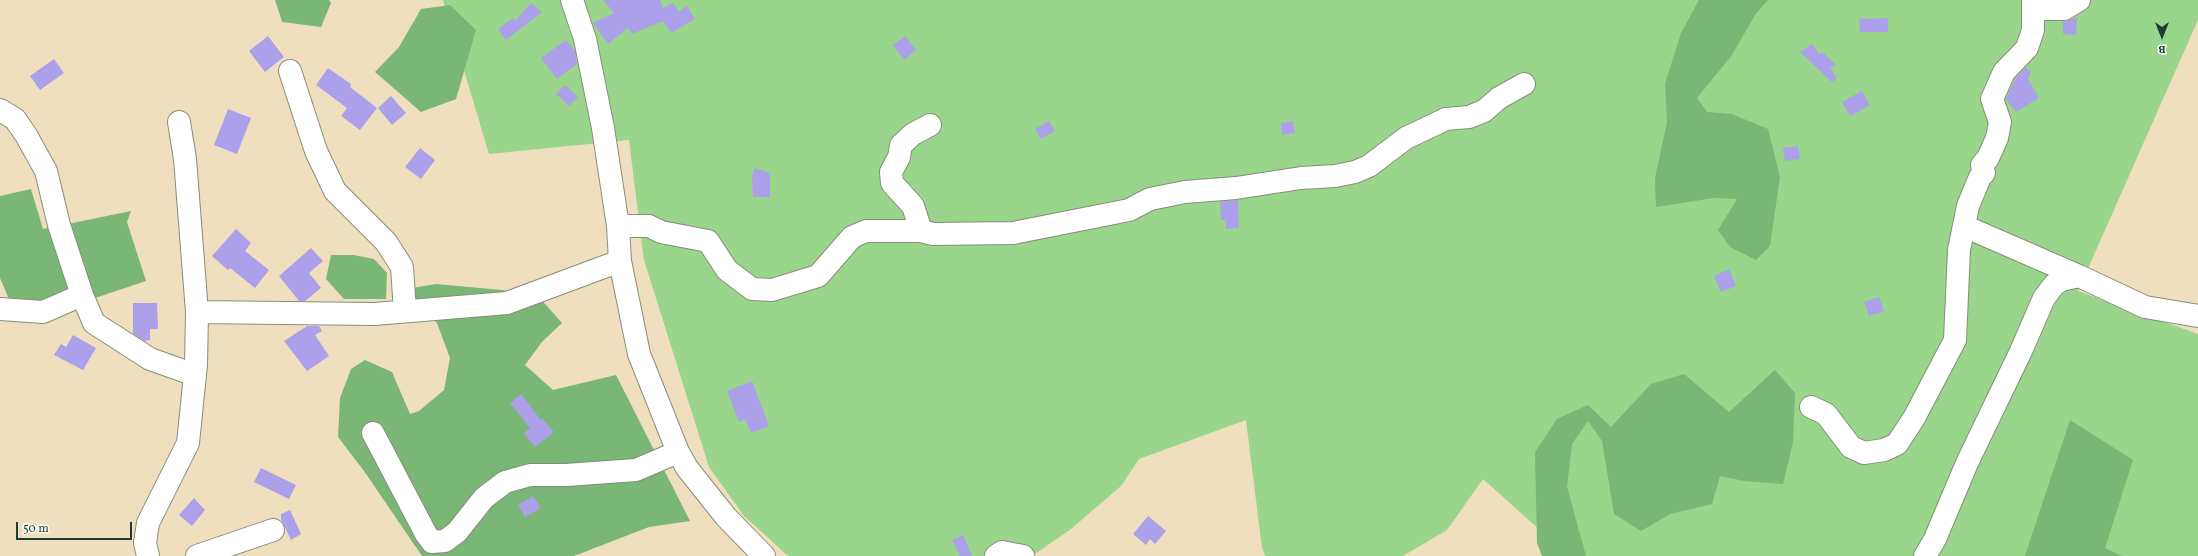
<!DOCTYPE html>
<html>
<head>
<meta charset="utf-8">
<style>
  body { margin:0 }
  #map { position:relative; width:2198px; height:556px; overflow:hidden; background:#efdfbf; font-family:Vollkorn,serif }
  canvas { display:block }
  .north { position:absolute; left:2142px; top:16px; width:40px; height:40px; -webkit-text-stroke:3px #fdfcf7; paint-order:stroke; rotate:180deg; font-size:11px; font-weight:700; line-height:16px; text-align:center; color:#1f3d34 }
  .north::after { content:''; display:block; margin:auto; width:14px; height:18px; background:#1f3d34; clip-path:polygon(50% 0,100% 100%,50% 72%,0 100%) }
  .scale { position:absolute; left:16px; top:522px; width:116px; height:18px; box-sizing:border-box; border:2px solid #1f3d34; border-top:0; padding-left:5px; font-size:12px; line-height:14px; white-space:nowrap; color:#1f3d34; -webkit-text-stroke:3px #fdfcf7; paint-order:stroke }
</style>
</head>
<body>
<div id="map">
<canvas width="2198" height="556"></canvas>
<div class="north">B</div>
<div class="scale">50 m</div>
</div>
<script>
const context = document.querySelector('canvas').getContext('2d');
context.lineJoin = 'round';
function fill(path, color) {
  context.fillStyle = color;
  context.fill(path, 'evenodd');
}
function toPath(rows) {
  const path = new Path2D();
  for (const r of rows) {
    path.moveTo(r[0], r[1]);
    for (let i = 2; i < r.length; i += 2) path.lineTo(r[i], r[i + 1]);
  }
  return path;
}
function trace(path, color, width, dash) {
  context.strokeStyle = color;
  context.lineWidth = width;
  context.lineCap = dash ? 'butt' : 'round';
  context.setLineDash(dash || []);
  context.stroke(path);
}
fill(toPath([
  [443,0,2198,0,2198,20,2078,291,2198,334,2198,556,1562,556,1561,549,1483,479,1447,530,1403,556,1265,556,1262,548,1246,420,1139,459,1121,486,1071,529,1032,556,788,556,744,516,709,467,644,260,629,140,489,154]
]), '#99d58a');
fill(toPath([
  [275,0,329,0,331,3,321,27,282,22],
  [1699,0,1768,0,1755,15,1732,55,1697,98,1707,112,1732,114,1768,129,1780,177,1770,246,1756,260,1730,247,1718,230,1737,199,1714,198,1656,207,1655,178,1667,122,1665,84,1681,33],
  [450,5,476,30,456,99,421,112,375,72,399,47,421,9],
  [31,189,43,229,131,211,127,222,146,281,41,316,11,304,0,278,0,196],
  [331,255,353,255,374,259,387,273,386,299,344,299,326,279],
  [436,284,502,290,538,296,562,323,542,342,525,365,553,390,616,375,690,521,649,527,574,556,422,556,364,471,338,437,340,398,351,369,365,360,392,372,410,414,419,411,444,390,450,358,437,323,406,289],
  [1775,370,1795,393,1793,442,1783,484,1744,481,1720,476,1712,504,1670,514,1641,531,1614,514,1602,441,1588,421,1572,444,1567,487,1586,556,1542,556,1537,543,1535,452,1557,419,1588,405,1611,427,1651,384,1684,374,1729,412],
  [2070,420,2133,460,2105,548,2122,556,2025,556]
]), '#7ab676');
fill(toPath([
  [603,0,660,0,663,8,673,3,679,12,687,6,695,19,671,33,663,21,632,34,628,28,608,44,593,23,614,13],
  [531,3,542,12,506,40,498,29,513,18,515,21],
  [2077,17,2076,35,2063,34,2063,22],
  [1888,18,1888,32,1860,32,1859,19],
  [268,36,284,57,265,72,249,51],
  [905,36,916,50,904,60,893,45],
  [566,40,575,51,577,64,557,79,541,58],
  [1812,44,1819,54,1822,52,1836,65,1830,68,1837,78,1832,82,1800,52],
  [54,59,64,73,40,90,30,76],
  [328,68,351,84,350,87,377,108,360,130,341,116,347,108,316,85],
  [2025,68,2031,71,2028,79,2039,98,2016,112,2006,99,2015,79],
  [565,85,578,97,569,106,556,94],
  [1862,91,1870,105,1850,116,1842,102],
  [391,96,406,113,392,125,378,108],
  [228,109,251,118,237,154,214,145],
  [1049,121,1055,131,1041,139,1035,129],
  [1293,121,1295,133,1282,135,1281,123],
  [1798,146,1800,159,1785,161,1783,148],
  [420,148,435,160,421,179,405,167],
  [755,168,770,173,770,197,753,197,752,176],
  [1238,200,1239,228,1226,229,1226,220,1221,220,1220,202],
  [236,229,251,243,245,251,269,270,255,288,230,268,228,270,212,256],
  [311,248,323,261,309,273,321,288,305,301,299,301,279,276],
  [1729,269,1736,286,1721,292,1714,276],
  [1879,297,1884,311,1869,316,1864,302],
  [133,303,157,303,158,329,150,329,150,340,144,341,133,334],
  [307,326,319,326,322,331,315,335,329,356,307,371,284,341],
  [73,335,96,348,83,370,54,355,61,344,66,347],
  [752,381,769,426,751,433,745,419,739,422,727,391],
  [521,394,541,420,542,418,554,432,535,447,524,433,530,428,510,403],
  [261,468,296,485,289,499,254,482],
  [533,496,541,508,525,517,518,505],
  [194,498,205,510,192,526,179,515],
  [290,510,301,534,291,540,281,519,281,514],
  [1148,516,1166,531,1155,544,1150,539,1146,545,1133,534],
  [963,535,972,556,960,556,952,540]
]), '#aca0ea');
const minor = toPath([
  [572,0,585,39,603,128,618,226,620,261,639,354,678,452,687,468,726,517,764,556],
  [2033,9,2064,9,2079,0],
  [290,71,316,151,335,191,386,242,402,267,405,311],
  [0,110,15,119,26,135,46,171,59,225,82,295,94,323,150,359,195,375],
  [618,226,649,226,661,232,708,241,727,270,752,289,772,290,818,276,852,237,866,231,921,231,933,234,1013,233,1129,210,1150,199,1185,192,1236,188,1301,178,1335,176,1355,172,1369,166,1406,138,1446,119,1469,117,1484,111,1499,98,1524,84],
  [1964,226,2079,276],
  [921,231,913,206,892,183,891,172,899,157,901,145,913,134,930,125],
  [0,309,43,312,82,295],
  [197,312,374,314,507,303,620,261],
  [1811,407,1826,414,1851,447,1864,453,1884,450,1897,444,1914,418,1955,340,1959,250,1968,206,1980,177,1984,173,1982,165,1988,158,1997,138,2000,122,1992,99,2004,72,2027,48,2033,30,2033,0],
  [373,433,426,534,432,542,445,541,457,532,484,498,505,482,530,475,566,475,636,470,678,452],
  [148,556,145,543,148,523,188,443,196,365,197,312,185,159,179,122],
  [197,556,273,530],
  [996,556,1002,552,1023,556],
  [1925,556,1935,539,1967,463,2021,351,2044,298,2054,285,2061,280,2079,276,2145,307,2198,316]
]);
trace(minor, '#878e7a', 24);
trace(minor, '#fff', 22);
</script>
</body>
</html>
